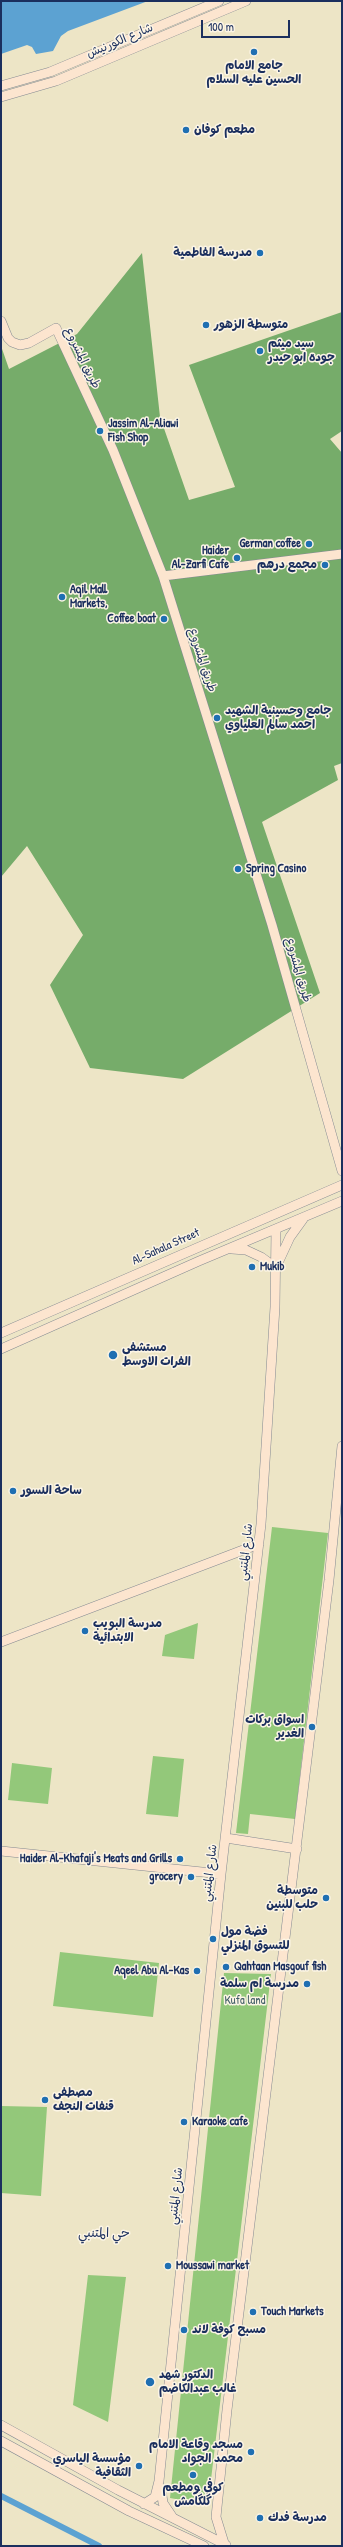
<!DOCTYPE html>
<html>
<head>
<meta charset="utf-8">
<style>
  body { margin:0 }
  #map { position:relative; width:343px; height:2547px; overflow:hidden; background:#ede5c6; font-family:"Patrick Hand",sans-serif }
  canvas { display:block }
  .frame { position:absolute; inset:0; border:2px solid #1b2f5e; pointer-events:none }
  .scale { position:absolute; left:201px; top:20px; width:89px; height:18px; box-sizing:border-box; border:2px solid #1b2f5e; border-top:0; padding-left:5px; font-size:12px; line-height:14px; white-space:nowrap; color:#1b2f5e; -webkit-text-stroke:3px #fcf5e5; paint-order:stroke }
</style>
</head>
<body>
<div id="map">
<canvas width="343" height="2547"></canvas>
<div class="frame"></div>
<div class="scale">100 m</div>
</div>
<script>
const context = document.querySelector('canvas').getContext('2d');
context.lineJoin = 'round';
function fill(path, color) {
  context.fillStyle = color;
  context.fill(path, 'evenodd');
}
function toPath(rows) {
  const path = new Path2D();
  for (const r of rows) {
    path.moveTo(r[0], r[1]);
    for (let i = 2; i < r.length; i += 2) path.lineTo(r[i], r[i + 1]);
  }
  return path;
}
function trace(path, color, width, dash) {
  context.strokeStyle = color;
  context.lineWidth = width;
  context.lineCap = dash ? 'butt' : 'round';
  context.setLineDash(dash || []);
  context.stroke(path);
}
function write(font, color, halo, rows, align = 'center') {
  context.font = font + ' "Patrick Hand","Playpen Sans Arabic",sans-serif';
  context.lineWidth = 3;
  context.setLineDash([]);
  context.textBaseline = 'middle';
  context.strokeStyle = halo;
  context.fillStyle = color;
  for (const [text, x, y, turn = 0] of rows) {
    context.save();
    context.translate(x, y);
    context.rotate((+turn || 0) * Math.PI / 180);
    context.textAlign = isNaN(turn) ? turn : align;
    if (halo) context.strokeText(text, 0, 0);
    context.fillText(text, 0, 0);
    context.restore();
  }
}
fill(toPath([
  [272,1527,328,1533,295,1819,250,1814,248,1834,236,1833],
  [198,1623,194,1659,162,1656,165,1635],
  [153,1756,184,1759,178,1817,146,1814],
  [12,1763,52,1768,48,1804,8,1800],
  [60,1952,159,1963,153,2017,53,2006],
  [224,1973,271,1974,208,2505,170,2498],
  [1,2106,47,2107,41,2196,1,2193],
  [88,2275,126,2277,108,2422,73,2405]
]), '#93c87a');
fill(toPath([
  [142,253,160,417,189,500,235,487,189,365,342,312,342,431,330,439,342,453,342,763,334,766,338,780,262,822,320,993,183,1079,90,1068,50,985,83,935,27,846,1,877,1,346,9,369,77,334]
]), '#76ac6a');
fill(toPath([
  [1,1,148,1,68,31,61,36,53,51,36,54,32,47,27,45,1,54]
]), '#5ca2d2');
trace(toPath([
  [1,2496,99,2546]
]), '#5ca2d2', 6);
const secondary = toPath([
  [1,86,50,72,219,1],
  [1,97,56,81,246,1],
  [1,321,8,338,12,342,20,345,29,343,56,328,113,450,163,576,272,925,342,1171],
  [163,576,342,554],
  [232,1249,246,1250,261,1257,276,1268],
  [277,1265,290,1237,303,1219],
  [1,1333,342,1185],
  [1,1349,199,1261,342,1201],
  [1,1642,259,1544],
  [226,1838,297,1849],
  [1,1851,221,1874],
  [1,2425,118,2490,226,2545],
  [1,2441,129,2511,204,2546],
  [161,2488,163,2503,173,2518],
  [144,2504,155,2497,159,2481,221,1874,261,1524,275,1307,276,1230],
  [224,2543,216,2517,227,2410,329,1580,342,1446]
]);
trace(secondary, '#848a92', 10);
trace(secondary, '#fce5cf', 9);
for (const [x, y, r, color] of [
  [254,52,4,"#1f6fb2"],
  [186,130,4,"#1f6fb2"],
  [260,253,4,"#1f6fb2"],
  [206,325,4,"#1f6fb2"],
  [260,351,4,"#1f6fb2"],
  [100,431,4,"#1f6fb2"],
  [309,544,4,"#1f6fb2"],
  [237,558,4,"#1f6fb2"],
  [325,565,4,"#1f6fb2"],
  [62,597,4,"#1f6fb2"],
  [164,619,4,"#1f6fb2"],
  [217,718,4,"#1f6fb2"],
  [238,869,4,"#1f6fb2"],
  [252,1267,4,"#1f6fb2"],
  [113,1355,5,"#1f6fb2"],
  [13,1491,4,"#1f6fb2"],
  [85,1631,4,"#1f6fb2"],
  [312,1727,4,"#1f6fb2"],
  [180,1859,4,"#1f6fb2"],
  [191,1877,4,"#1f6fb2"],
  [326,1898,4,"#1f6fb2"],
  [213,1939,4,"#1f6fb2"],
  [226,1967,4,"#1f6fb2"],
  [197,1971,4,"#1f6fb2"],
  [307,1984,4,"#1f6fb2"],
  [45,2100,4,"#1f6fb2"],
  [184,2122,4,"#1f6fb2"],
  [168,2266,4,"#1f6fb2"],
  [253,2312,4,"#1f6fb2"],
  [184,2330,4,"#1f6fb2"],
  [150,2382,5,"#1f6fb2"],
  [251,2452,4,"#1f6fb2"],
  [139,2466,4,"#1f6fb2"],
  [193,2475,4,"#1f6fb2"],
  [260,2518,4,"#1f6fb2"]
]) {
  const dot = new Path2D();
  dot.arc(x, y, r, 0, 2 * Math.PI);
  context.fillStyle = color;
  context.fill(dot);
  trace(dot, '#fcf5e5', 1.5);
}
write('12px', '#1b2f5e', '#fcf5e5', [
  ["شارع الكورنيش",120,41,-23],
  ["طريق المشروع",82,358,64],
  ["طريق المشروع",202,660,72],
  ["طريق المشروع",298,970,74],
  ["Al-Sahala Street",166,1247,-24],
  ["شارع المتنبي",246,1552,-84],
  ["شارع المتنبي",210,1873,-83],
  ["شارع المتنبي",176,2196,-84]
]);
write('bold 12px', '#1b2f5e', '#fcf5e5', [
  ["جامع الامام",254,66,"center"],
  ["الحسين عليه السلام",254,80,"center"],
  ["مطعم كوفان",194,130],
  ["مدرسة الفاطمية",252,253,"right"],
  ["متوسطة الزهور",214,325],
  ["سيد ميثم",268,344],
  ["جوده ابو حيدر",268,358],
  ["Jassim Al-Aliawi",108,424],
  ["Fish Shop",108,438],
  ["German coffee",301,544,"right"],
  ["Haider",229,551,"right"],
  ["Al-Zarfi Cafe",229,565,"right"],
  ["مجمع درهم",317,565,"right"],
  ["Aqil Mall",70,590],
  ["Markets,",70,604],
  ["Coffee boat",156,619,"right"],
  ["جامع وحسينية الشهيد",225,711],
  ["احمد سالم العلياوي",225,725],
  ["Spring Casino",246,869],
  ["Mukib",260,1267],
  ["مستشفى",122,1348],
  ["الفرات الاوسط",122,1362],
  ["ساحة النسور",21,1491],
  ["مدرسة البويب",93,1624],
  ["الابتدائية",93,1638],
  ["اسواق بركات",304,1720,"right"],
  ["الغدير",304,1734,"right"],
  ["Haider Al-Khafaji's Meats and Grills",172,1859,"right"],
  ["grocery",183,1877,"right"],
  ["متوسطة",318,1891,"right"],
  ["حلب للبنين",318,1905,"right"],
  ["فضة مول",221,1932],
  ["للتسوق المنزلي",221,1946],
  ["Qahtaan Masgouf fish",234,1967],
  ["Aqeel Abu Al-Kas",189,1971,"right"],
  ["مدرسة ام سلمة",299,1984,"right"],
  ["مصطفى",53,2093],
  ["قنفات النجف",53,2107],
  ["Karaoke cafe",192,2122],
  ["Moussawi market",176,2266],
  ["Touch Markets",261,2312],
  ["مسبح كوفة لاند",192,2330],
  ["الدكتور شهد",159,2375],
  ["غالب عبدالكاضم",159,2389],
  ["مسجد وقاعة الامام",243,2445,"right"],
  ["محمد الجواد",243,2459,"right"],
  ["مؤسسة الياسري",131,2459,"right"],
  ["الثقافية",131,2473,"right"],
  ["كوفي ومطعم",193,2488,"center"],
  ["گلگامش",193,2502,"center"],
  ["مدرسة فدك",268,2518]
], 'left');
write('12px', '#3f5d66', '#fcf5e5', [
  ["Kufa land",245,2001]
]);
write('13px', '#1b2f5e', '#fcf5e5', [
  ["حي المتنبي",104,2234]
]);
</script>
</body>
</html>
